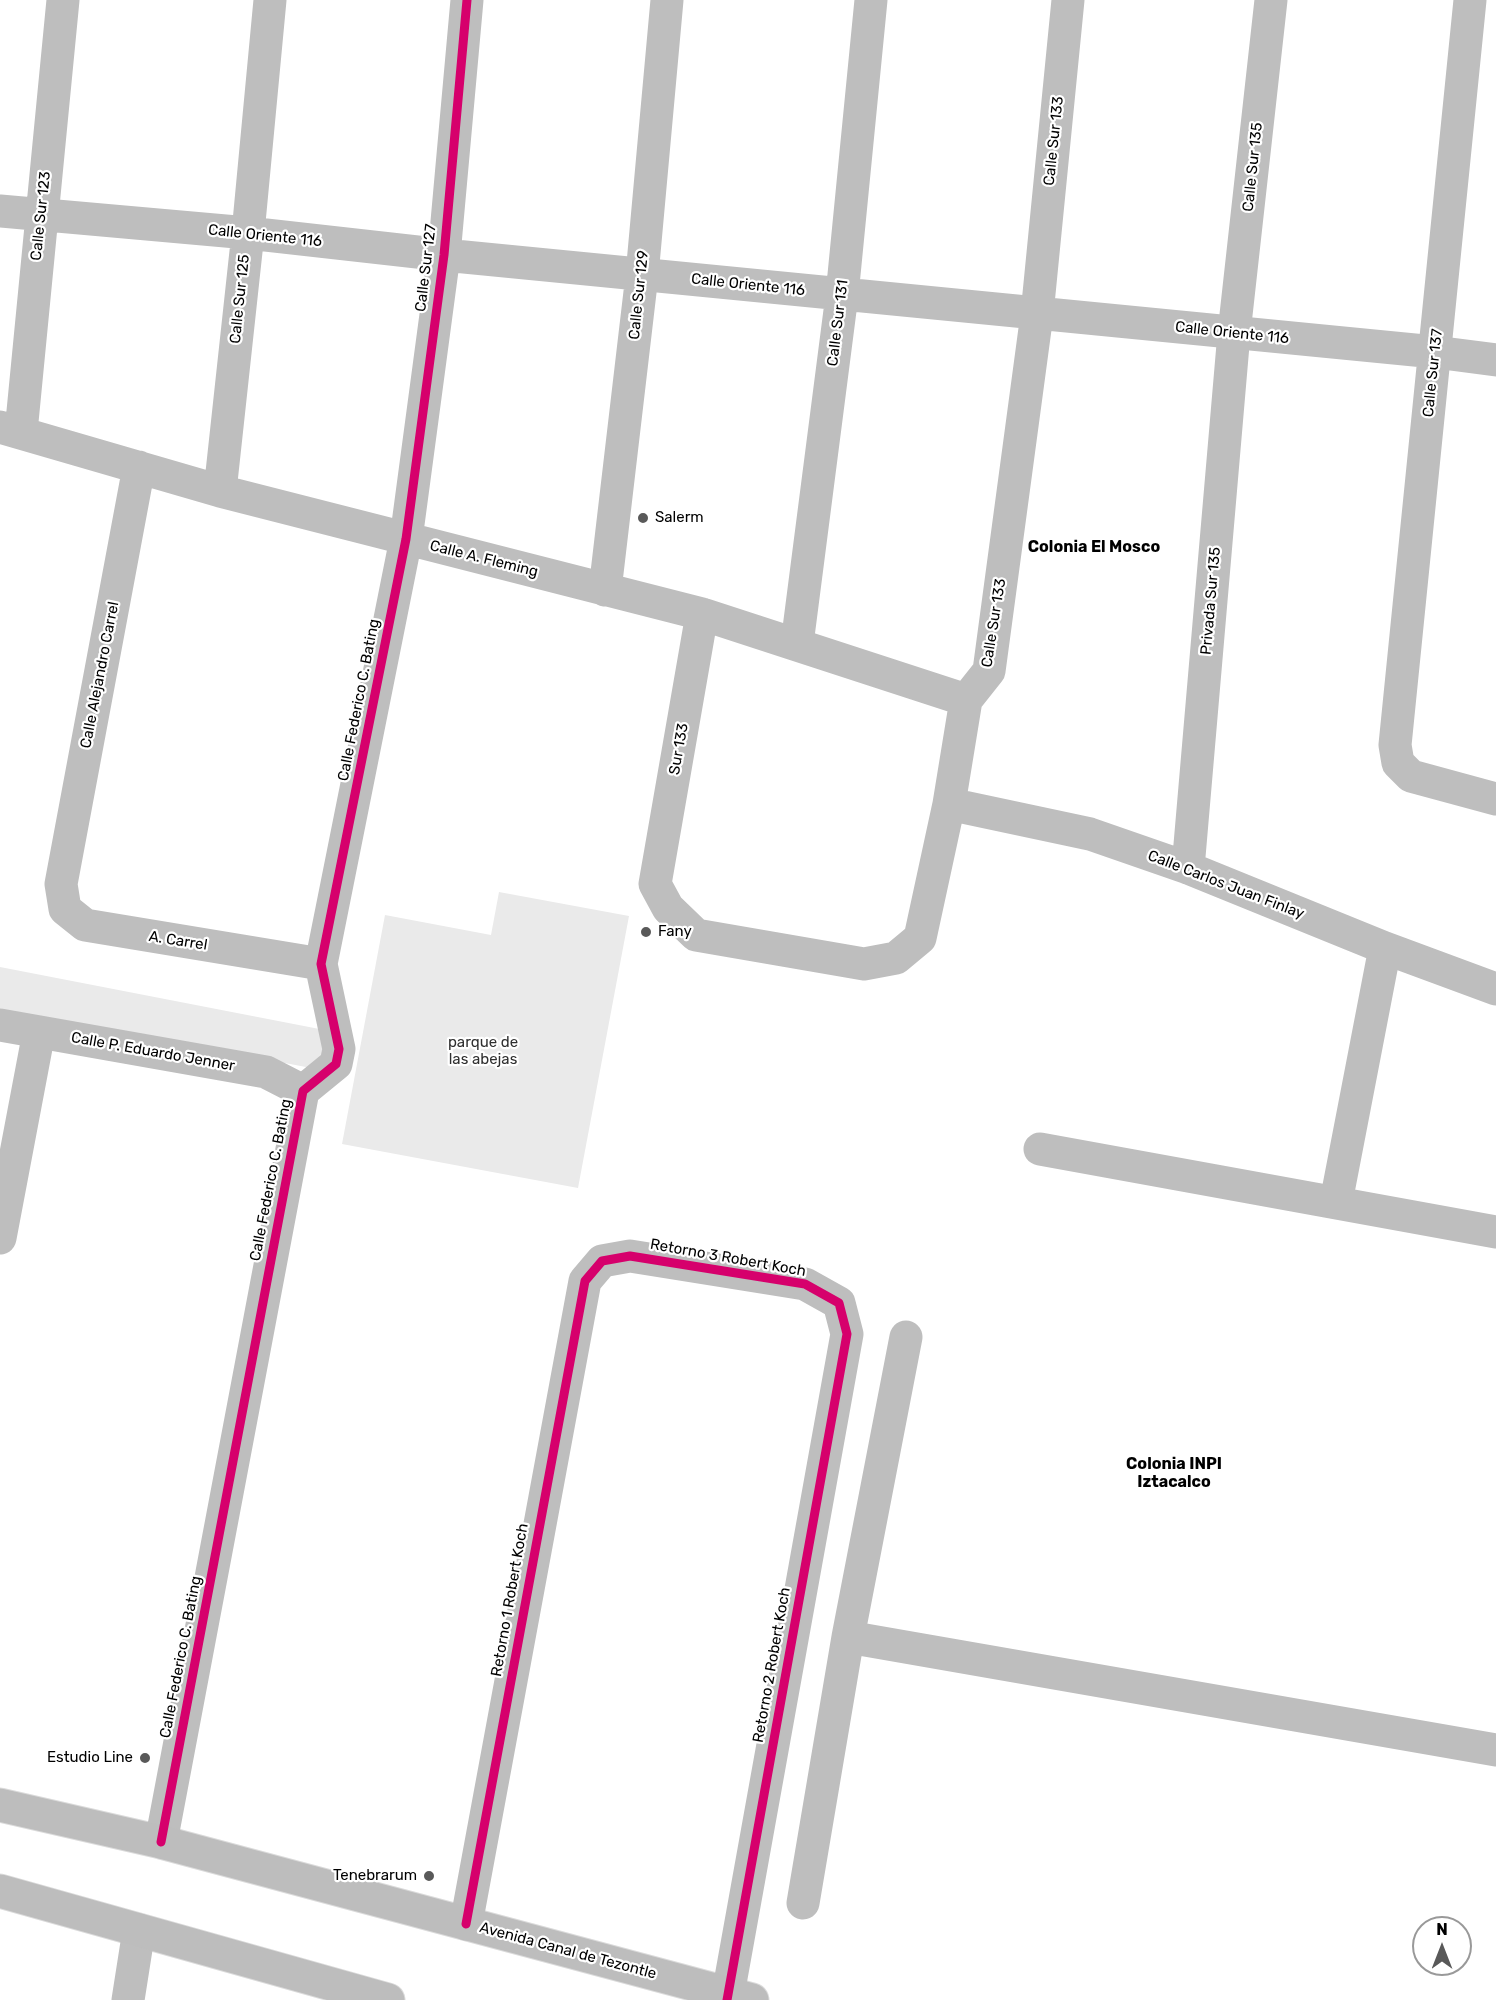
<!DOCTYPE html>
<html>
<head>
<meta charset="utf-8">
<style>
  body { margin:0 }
  #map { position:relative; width:1496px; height:2000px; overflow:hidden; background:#fff; font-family:Rubik,sans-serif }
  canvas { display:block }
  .north { position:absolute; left:1412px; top:1916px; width:60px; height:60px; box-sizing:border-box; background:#fff; border:2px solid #999; border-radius:50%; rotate:0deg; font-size:16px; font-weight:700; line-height:24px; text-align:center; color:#000 }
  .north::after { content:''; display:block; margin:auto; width:21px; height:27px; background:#595959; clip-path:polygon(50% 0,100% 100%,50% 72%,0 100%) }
</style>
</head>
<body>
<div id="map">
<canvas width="1496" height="2000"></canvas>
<div class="north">N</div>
</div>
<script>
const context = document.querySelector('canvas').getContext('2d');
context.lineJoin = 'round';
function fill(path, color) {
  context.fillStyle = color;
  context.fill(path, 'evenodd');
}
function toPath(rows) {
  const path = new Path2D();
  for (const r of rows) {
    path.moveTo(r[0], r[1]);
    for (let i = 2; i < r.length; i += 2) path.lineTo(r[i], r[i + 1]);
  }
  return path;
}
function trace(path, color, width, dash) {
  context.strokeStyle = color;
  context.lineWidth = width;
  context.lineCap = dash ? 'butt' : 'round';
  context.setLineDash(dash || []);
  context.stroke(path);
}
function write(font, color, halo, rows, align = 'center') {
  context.font = font + ' Rubik,sans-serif';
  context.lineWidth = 4.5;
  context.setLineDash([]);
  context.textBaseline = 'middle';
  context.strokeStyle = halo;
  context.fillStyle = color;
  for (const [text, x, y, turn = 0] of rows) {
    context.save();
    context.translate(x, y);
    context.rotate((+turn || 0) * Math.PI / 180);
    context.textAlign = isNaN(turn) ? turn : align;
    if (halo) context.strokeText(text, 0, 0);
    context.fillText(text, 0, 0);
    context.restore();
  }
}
fill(toPath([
  [499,892,629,916,578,1188,342,1144,385,915,491,935],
  [0,967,340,1033,327,1071,0,1009]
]), '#eaeaea');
const major = toPath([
  [0,1805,161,1842,752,2000],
  [0,1891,388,2000]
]);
trace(major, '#dbdbdb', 35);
trace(toPath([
  [1470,0,1395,745,1398,763,1411,776,1496,799],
  [0,211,248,233,444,255,1435,352,1496,360],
  [0,427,220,491,702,614,966,700],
  [21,432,63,0],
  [139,467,61,884,65,909,85,925,321,964],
  [220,491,248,233,270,0],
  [605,590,642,275,667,0],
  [702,614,655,884,668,908,696,935,864,964,896,958,920,938,949,804,966,700,989,671,1037,314,1068,0],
  [797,644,842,295,871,0],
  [949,804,1090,834,1188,868,1385,948,1496,989],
  [1188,868,1234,333,1271,0],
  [0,1025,266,1072,303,1091],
  [1040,1149,1496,1232],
  [1336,1202,1385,948],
  [0,1238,39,1032],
  [906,1337,848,1637,1496,1750],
  [161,1842,303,1091,336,1064,339,1049,321,964,406,539,444,255,467,0],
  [803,1903,848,1637],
  [466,1924,585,1281,602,1261,630,1256,805,1284,839,1303,847,1334,727,2000],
  [128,2000,139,1930]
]), '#bebebe', 33);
trace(major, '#bdbdbd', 33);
trace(toPath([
  [161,1842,303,1091,336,1064,339,1049,321,964,406,539,444,255,467,0],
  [466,1924,585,1281,602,1261,630,1256,805,1284,839,1303,847,1334,727,2000]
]), '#d6006c', 9);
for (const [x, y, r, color] of [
  [643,518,6,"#595959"],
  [646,932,6,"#595959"],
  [145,1758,6,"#595959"],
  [429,1876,6,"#595959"]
]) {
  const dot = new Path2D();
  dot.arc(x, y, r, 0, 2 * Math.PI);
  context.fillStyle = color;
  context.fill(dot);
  trace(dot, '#fff', 2);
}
write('15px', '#000', '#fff', [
  ["Calle Sur 133",1054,141,-84],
  ["Calle Sur 135",1253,167,-84],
  ["Calle Sur 123",41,216,-84],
  ["Calle Oriente 116",265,236,6],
  ["Calle Sur 127",426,268,-83],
  ["Calle Oriente 116",748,285,6],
  ["Calle Sur 129",639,295,-84],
  ["Calle Sur 125",240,299,-84],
  ["Calle Sur 131",838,323,-83],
  ["Calle Oriente 116",1232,333,6],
  ["Calle Sur 137",1433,373,-84],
  ["Calle A. Fleming",484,559,14],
  ["Privada Sur 135",1211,601,-85],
  ["Calle Sur 133",994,623,-81],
  ["Calle Alejandro Carrel",100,675,-79],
  ["Calle Federico C. Bating",359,700,-79],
  ["Sur 133",679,749,-80],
  ["Calle Carlos Juan Finlay",1226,885,21],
  ["A. Carrel",178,941,9],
  ["Calle P. Eduardo Jenner",153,1052,10],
  ["Calle Federico C. Bating",271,1180,-79],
  ["Retorno 3 Robert Koch",728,1258,10],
  ["Retorno 1 Robert Koch",510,1600,-80],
  ["Calle Federico C. Bating",181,1657,-79],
  ["Retorno 2 Robert Koch",772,1665,-80],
  ["Avenida Canal de Tezontle",568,1951,15]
]);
write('15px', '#000', '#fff', [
  ["Salerm",655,518],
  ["Fany",658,932],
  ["Estudio Line",133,1758,"right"],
  ["Tenebrarum",417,1876,"right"]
], 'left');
write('15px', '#2f2f2f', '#fff', [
  ["parque de",483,1043],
  ["las abejas",483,1060]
]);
write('bold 16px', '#000', '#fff', [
  ["Colonia El Mosco",1094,547],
  ["Colonia INPI",1174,1464],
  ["Iztacalco",1174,1482]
]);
</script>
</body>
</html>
